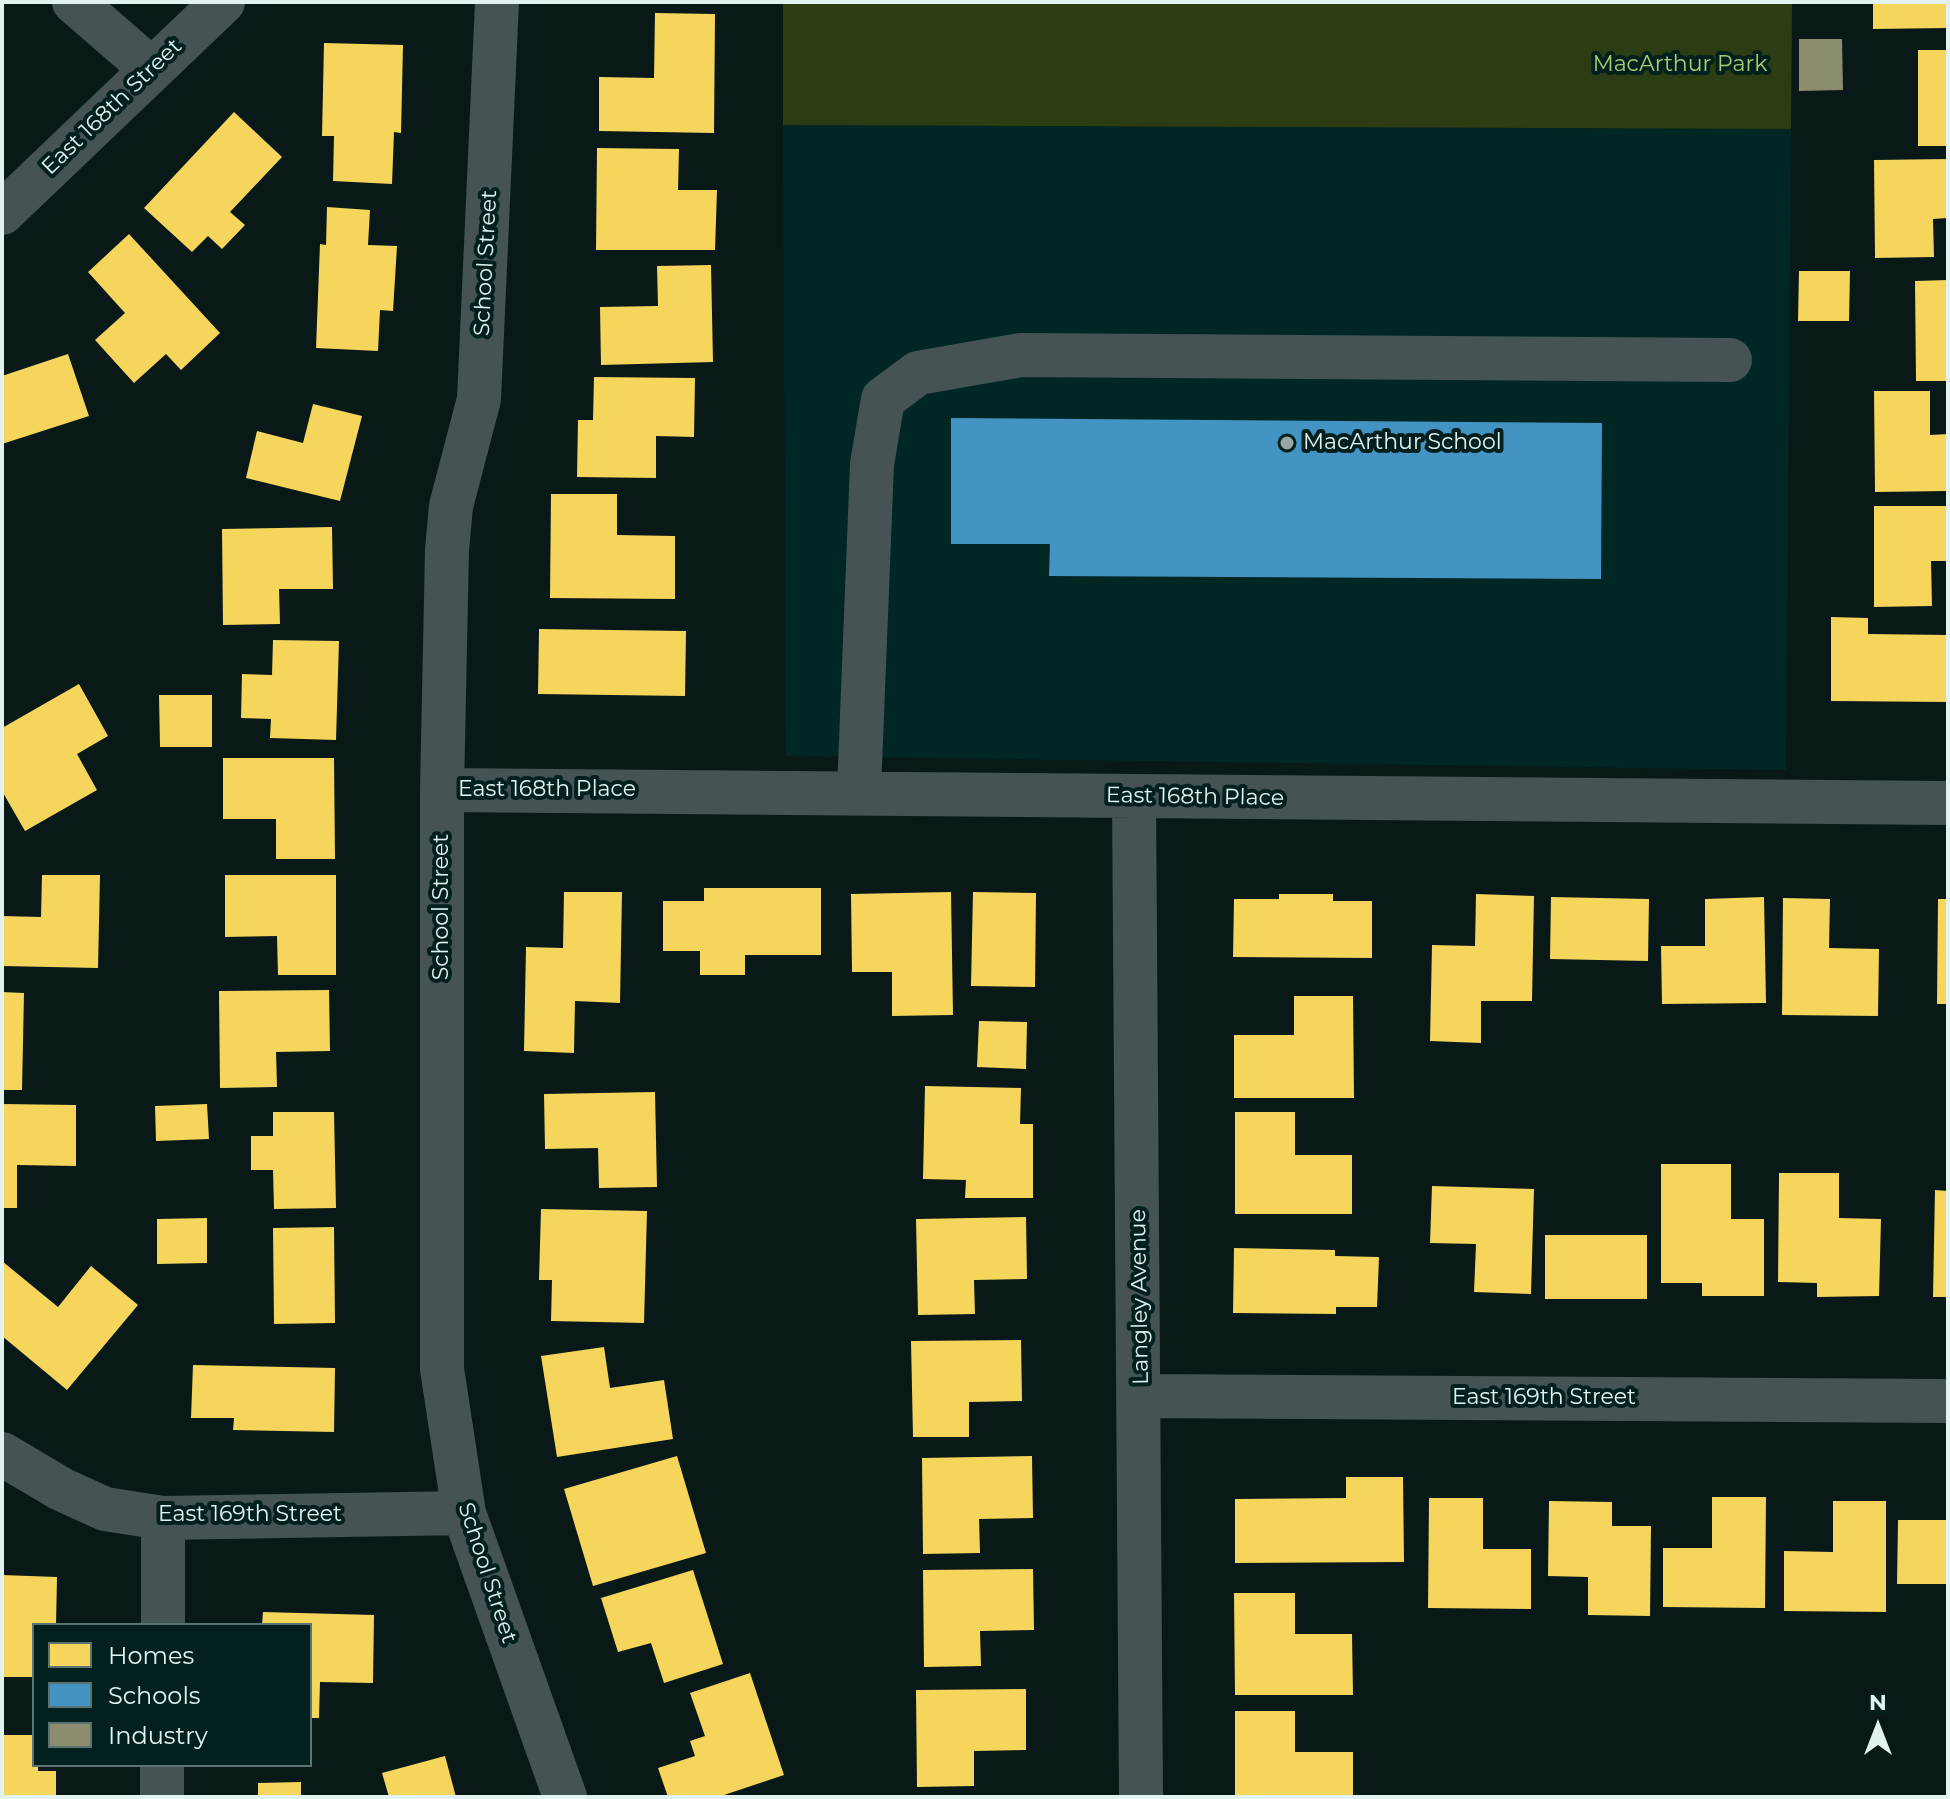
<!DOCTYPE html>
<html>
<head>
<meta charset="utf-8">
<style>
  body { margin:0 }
  #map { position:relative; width:1950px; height:1799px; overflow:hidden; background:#091918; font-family:Montserrat,sans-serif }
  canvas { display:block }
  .frame { position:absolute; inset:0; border:4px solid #e1f2f0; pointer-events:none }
  .legend { position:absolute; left:32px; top:1623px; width:280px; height:144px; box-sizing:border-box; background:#02201e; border:2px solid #5b7472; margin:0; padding:10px 14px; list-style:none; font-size:24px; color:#e1f2f0 }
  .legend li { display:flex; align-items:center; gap:16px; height:40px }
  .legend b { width:40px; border:2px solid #5b7472 }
  .north { position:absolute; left:1838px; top:1687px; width:80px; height:80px; -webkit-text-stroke:6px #02201e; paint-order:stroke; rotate:0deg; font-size:22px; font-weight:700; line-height:32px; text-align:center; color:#e1f2f0 }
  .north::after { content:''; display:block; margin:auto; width:28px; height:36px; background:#e1f2f0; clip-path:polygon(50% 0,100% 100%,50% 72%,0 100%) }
</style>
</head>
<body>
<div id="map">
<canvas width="1950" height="1799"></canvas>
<div class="frame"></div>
<ul class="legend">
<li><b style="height:22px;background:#f6d55c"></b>Homes</li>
<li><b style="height:22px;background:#4393c3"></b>Schools</li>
<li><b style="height:22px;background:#8c8c6e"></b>Industry</li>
</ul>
<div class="north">N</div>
</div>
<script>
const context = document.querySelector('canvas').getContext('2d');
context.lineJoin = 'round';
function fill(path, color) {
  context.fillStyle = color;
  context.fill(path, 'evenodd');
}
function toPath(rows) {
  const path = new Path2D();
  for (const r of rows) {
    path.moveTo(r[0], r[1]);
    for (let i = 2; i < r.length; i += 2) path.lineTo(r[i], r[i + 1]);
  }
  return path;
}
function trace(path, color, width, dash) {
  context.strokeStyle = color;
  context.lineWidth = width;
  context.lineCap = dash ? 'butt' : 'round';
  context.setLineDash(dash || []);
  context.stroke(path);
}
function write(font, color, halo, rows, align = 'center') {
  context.font = font + ' Montserrat,sans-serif';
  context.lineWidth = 8;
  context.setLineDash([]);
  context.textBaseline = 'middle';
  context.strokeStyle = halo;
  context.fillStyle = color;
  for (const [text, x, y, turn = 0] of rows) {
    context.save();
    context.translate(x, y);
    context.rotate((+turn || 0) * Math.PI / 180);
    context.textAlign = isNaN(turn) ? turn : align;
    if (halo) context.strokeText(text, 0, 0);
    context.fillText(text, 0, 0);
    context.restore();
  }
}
fill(toPath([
  [783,125,1791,129,1786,770,786,756]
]), '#012725');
fill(toPath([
  [783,2,1792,2,1791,129,783,125]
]), '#2c3d13');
fill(toPath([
  [1873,2,1948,2,1948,28,1873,29],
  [655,13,715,14,714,133,599,131,599,77,654,78],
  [324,43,403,45,401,133,394,132,392,184,333,181,334,136,322,136],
  [1918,50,1948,50,1948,146,1918,146],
  [234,112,282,157,230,212,245,225,222,249,208,236,192,252,144,208],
  [597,148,679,149,678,190,717,190,715,250,596,250],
  [1948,159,1948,218,1933,219,1934,257,1875,258,1874,160],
  [327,207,370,210,368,245,397,246,393,311,380,310,378,351,316,348,320,244,326,245],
  [129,234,220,333,181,370,166,354,134,383,95,340,125,313,88,272],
  [711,265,713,362,601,365,600,307,658,306,657,266],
  [1799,271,1850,271,1849,321,1798,321],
  [1948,280,1948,381,1916,381,1915,281],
  [68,354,89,416,2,444,2,376],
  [594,377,695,378,694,437,656,436,656,478,577,477,578,420,593,420],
  [1874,391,1930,391,1930,435,1948,434,1948,491,1875,492],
  [313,404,362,416,340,501,246,478,257,431,303,443],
  [551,494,617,494,617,535,675,536,675,599,550,598],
  [1874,506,1948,506,1948,561,1931,561,1932,606,1874,607],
  [332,527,333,589,279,589,280,624,223,625,222,529],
  [1831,617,1868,618,1868,634,1948,635,1948,702,1831,701],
  [539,629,686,631,685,696,538,694],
  [273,640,339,641,336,740,270,738,271,719,241,718,242,674,272,675],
  [79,684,108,736,77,754,97,790,25,831,2,791,2,728],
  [159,695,212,695,212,747,160,747],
  [223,758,334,758,335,859,276,859,276,819,223,819],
  [42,875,100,875,98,968,2,966,2,916,41,917],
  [225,875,336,875,336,975,278,975,277,936,225,937],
  [704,888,821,888,821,955,745,955,745,975,700,975,700,951,663,951,663,901,704,901],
  [564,892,622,892,620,1003,575,1001,574,1053,524,1051,526,947,563,948],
  [951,892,953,1015,892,1016,892,972,852,972,851,894],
  [973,892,1036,893,1035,987,971,986],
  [1279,894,1333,894,1333,901,1372,901,1372,958,1233,957,1234,899,1279,899],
  [1476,894,1534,896,1532,1001,1481,1001,1481,1043,1430,1041,1432,945,1475,946],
  [1551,897,1649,899,1648,961,1550,959],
  [1764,897,1766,1003,1662,1004,1661,946,1705,946,1705,899],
  [1783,898,1830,899,1829,948,1879,949,1878,1016,1782,1015],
  [1938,899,1948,899,1948,1004,1937,1004],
  [329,990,330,1051,276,1052,277,1087,220,1088,219,991],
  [2,992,24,993,22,1090,2,1090],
  [1294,996,1353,996,1354,1098,1234,1098,1234,1035,1294,1035],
  [979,1021,1027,1022,1026,1069,977,1067],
  [925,1086,1021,1088,1020,1124,1033,1124,1033,1198,965,1198,966,1180,923,1179],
  [655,1092,657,1187,599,1188,598,1148,545,1149,544,1094],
  [2,1104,76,1105,76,1166,17,1165,17,1208,2,1208],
  [207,1104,209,1139,156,1141,155,1106],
  [273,1112,334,1112,336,1208,274,1209,273,1170,251,1170,251,1136,273,1136],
  [1235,1112,1295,1112,1295,1155,1352,1155,1352,1214,1235,1214],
  [1661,1164,1731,1164,1731,1219,1764,1219,1764,1296,1702,1296,1702,1283,1661,1283],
  [1779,1173,1839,1173,1839,1218,1881,1219,1879,1296,1817,1297,1817,1283,1778,1282],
  [1432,1186,1534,1189,1531,1294,1474,1292,1476,1244,1430,1243],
  [1935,1190,1948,1191,1948,1297,1933,1297],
  [541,1209,647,1211,644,1323,551,1321,552,1280,539,1280],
  [1026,1217,1027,1279,974,1280,975,1314,918,1315,916,1219],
  [207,1218,207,1263,157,1264,157,1219],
  [334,1227,335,1323,274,1324,273,1228],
  [1545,1235,1647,1235,1647,1299,1545,1299],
  [1234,1248,1335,1250,1335,1256,1379,1257,1377,1307,1336,1307,1336,1314,1233,1313],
  [2,1261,58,1307,91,1266,138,1305,67,1390,2,1336],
  [1021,1340,1022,1401,969,1402,969,1437,913,1437,911,1341],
  [604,1347,610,1388,664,1380,673,1439,557,1457,541,1356],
  [193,1365,335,1368,334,1432,233,1430,234,1418,191,1418],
  [677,1456,706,1553,593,1586,564,1489],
  [1032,1456,1033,1518,979,1519,980,1553,923,1554,922,1458],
  [1346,1477,1403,1477,1404,1562,1235,1563,1235,1499,1346,1498],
  [1712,1497,1766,1497,1765,1608,1663,1607,1663,1548,1712,1548],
  [1429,1498,1483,1498,1483,1549,1531,1549,1531,1609,1428,1608],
  [1549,1501,1612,1502,1612,1526,1651,1526,1650,1616,1588,1615,1588,1577,1548,1576],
  [1833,1501,1886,1501,1886,1612,1784,1611,1784,1551,1833,1552],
  [1898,1520,1948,1520,1948,1584,1897,1584],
  [1033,1569,1034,1630,980,1631,981,1666,924,1667,923,1570],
  [693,1570,723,1664,664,1683,651,1643,618,1652,601,1598],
  [2,1575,57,1577,56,1625,34,1625,34,1677,2,1677],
  [1234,1593,1295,1593,1295,1634,1352,1634,1353,1695,1235,1695],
  [263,1612,374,1615,373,1683,320,1682,319,1718,310,1718,310,1625,262,1625],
  [750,1673,784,1775,718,1797,668,1797,658,1768,695,1756,690,1741,705,1736,690,1693],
  [1026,1689,1026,1750,974,1751,974,1786,917,1787,916,1690],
  [1235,1711,1295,1711,1295,1752,1353,1752,1353,1797,1235,1797],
  [2,1735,34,1735,34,1765,38,1765,38,1771,56,1771,56,1797,2,1797],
  [445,1756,456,1797,389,1797,382,1773],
  [301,1782,301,1797,258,1797,258,1783]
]), '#f6d55c');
fill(toPath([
  [951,418,1602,423,1601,579,1049,576,1050,544,951,544]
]), '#4393c3');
fill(toPath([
  [1799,39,1842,39,1843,90,1799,91]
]), '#8c8c6e');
trace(toPath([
  [74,2,150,68],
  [497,2,479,399,451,506,447,550,442,790,442,1369,464,1513,565,1797],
  [2,213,223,2],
  [442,790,1948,803],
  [859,791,872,464,883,399,918,373,1021,355,1730,360],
  [1134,797,1141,1797],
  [1141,1396,1948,1401],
  [2,1454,61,1489,105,1509,163,1518,464,1513],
  [163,1625,163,1518],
  [162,1797,162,1765]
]), '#455355', 44);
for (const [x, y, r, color] of [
  [1287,443,8,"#95a6a4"]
]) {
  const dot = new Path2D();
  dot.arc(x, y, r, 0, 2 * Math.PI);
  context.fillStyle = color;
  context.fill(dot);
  trace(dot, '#02201e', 3);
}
write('22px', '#a8cd70', '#02201e', [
  ["MacArthur Park",1680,65]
]);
write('22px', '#e1f2f0', '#02201e', [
  ["East 168th Street",112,107,-44],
  ["School Street",486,263,-87],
  ["East 168th Place",547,790],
  ["East 168th Place",1195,797,1],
  ["School Street",442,907,-90],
  ["Langley Avenue",1140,1297,-91],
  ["East 169th Street",1544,1398],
  ["East 169th Street",250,1515],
  ["School Street",487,1573,72]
]);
write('22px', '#e1f2f0', '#02201e', [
  ["MacArthur School",1303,443]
], 'left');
</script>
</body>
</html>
